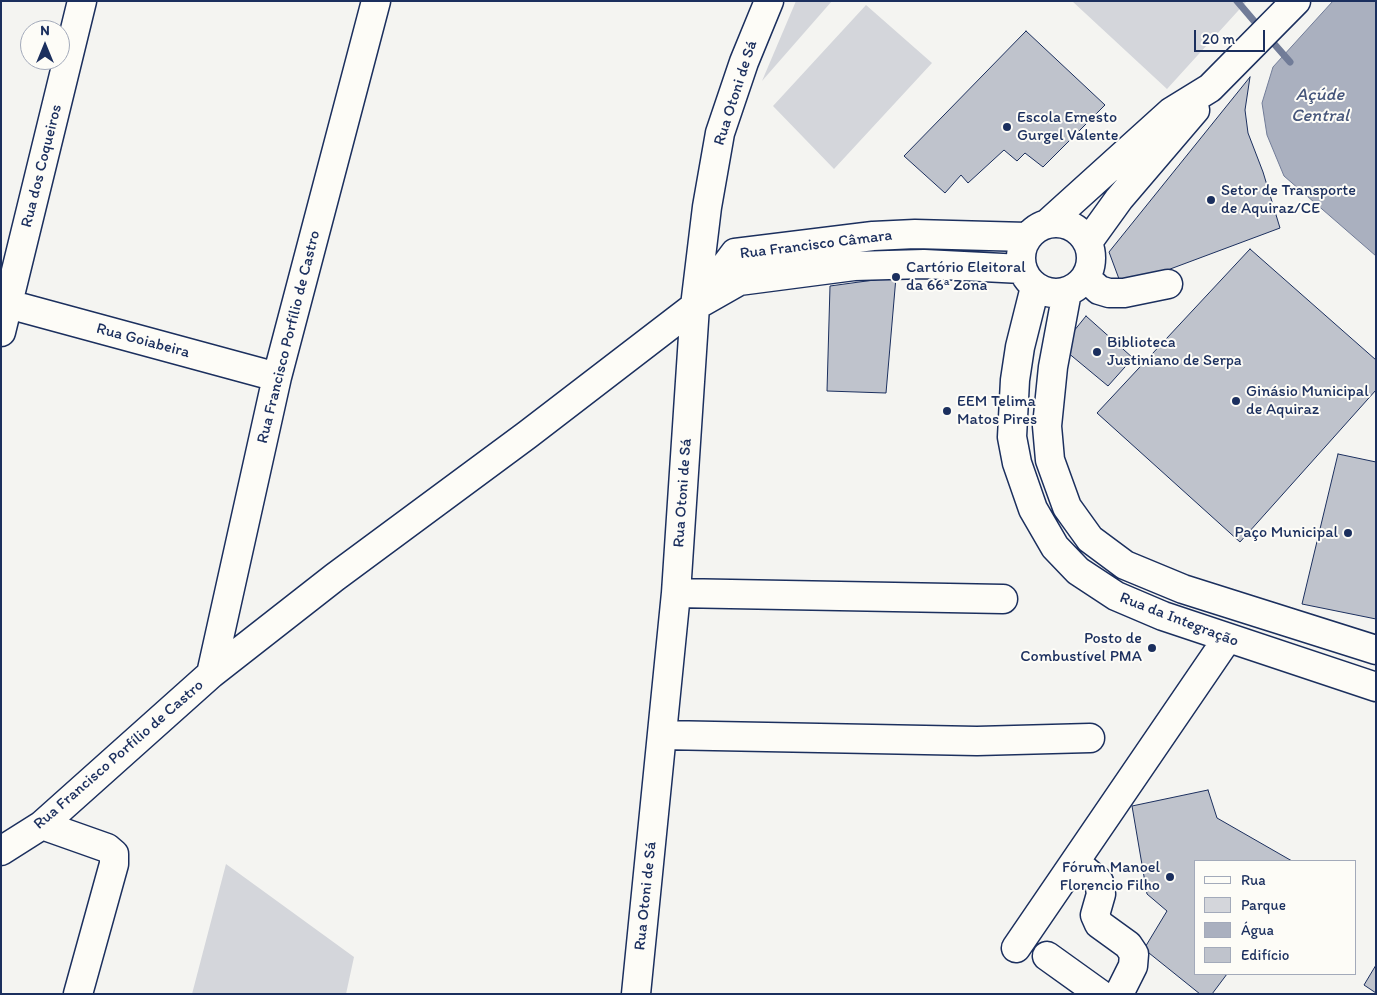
<!DOCTYPE html>
<html>
<head>
<meta charset="utf-8">
<style>
  body { margin:0 }
  #map { position:relative; width:1377px; height:995px; overflow:hidden; background:#f4f4f1; font-family:Itim,sans-serif }
  canvas { display:block }
  .frame { position:absolute; inset:0; border:2px solid #1b2f5e; pointer-events:none }
  .legend { position:absolute; left:1194px; top:860px; width:162px; height:115px; box-sizing:border-box; background:#fdfcf7; border:1px solid #a3aaba; margin:0; padding:6px 9px; list-style:none; font-size:15px; color:#1b2f5e }
  .legend li { display:flex; align-items:center; gap:10px; height:25px }
  .legend b { width:25px; border:1px solid #a3aaba }
  .north { position:absolute; left:20px; top:20px; width:50px; height:50px; box-sizing:border-box; background:#fdfcf7; border:1px solid #a3aaba; border-radius:50%; rotate:0deg; font-size:14px; font-weight:700; line-height:20px; text-align:center; color:#1b2f5e }
  .north::after { content:''; display:block; margin:auto; width:18px; height:22px; background:#1b2f5e; clip-path:polygon(50% 0,100% 100%,50% 72%,0 100%) }
  .scale { position:absolute; left:1194px; top:30px; width:71px; height:22px; box-sizing:border-box; border:2px solid #1b2f5e; border-top:0; padding-left:6px; font-size:15px; line-height:18px; white-space:nowrap; color:#1b2f5e; -webkit-text-stroke:4px #fdfcf7; paint-order:stroke }
</style>
</head>
<body>
<div id="map">
<canvas width="1377" height="995"></canvas>
<div class="frame"></div>
<ul class="legend">
<li><b style="height:6px;background:#fdfcf7"></b>Rua</li>
<li><b style="height:14px;background:#d4d6db"></b>Parque</li>
<li><b style="height:14px;background:#aab0bf"></b>Água</li>
<li><b style="height:14px;background:#bfc3cc"></b>Edifício</li>
</ul>
<div class="north">N</div>
<div class="scale">20 m</div>
</div>
<script>
const context = document.querySelector('canvas').getContext('2d');
context.lineJoin = 'round';
function fill(path, color) {
  context.fillStyle = color;
  context.fill(path, 'evenodd');
}
function toPath(rows) {
  const path = new Path2D();
  for (const r of rows) {
    if (r.length === 3) {
      path.moveTo(r[0] + r[2], r[1]);
      path.arc(r[0], r[1], r[2], 0, 2 * Math.PI);
      continue;
    }
    path.moveTo(r[0], r[1]);
    for (let i = 2; i < r.length; i += 2) path.lineTo(r[i], r[i + 1]);
  }
  return path;
}
function trace(path, color, width, dash) {
  context.strokeStyle = color;
  context.lineWidth = width;
  context.lineCap = dash ? 'butt' : 'round';
  context.setLineDash(dash || []);
  context.stroke(path);
}
function write(font, color, halo, rows, align = 'center') {
  context.font = font + ' Itim,sans-serif';
  context.lineWidth = 4;
  context.setLineDash([]);
  context.textBaseline = 'middle';
  context.strokeStyle = halo;
  context.fillStyle = color;
  for (const [text, x, y, turn = 0] of rows) {
    context.save();
    context.translate(x, y);
    context.rotate((+turn || 0) * Math.PI / 180);
    context.textAlign = isNaN(turn) ? turn : align;
    if (halo) context.strokeText(text, 0, 0);
    context.fillText(text, 0, 0);
    context.restore();
  }
}
fill(toPath([
  [796,1,832,1,762,81],
  [1072,1,1247,1,1167,89],
  [866,5,932,63,834,169,773,106],
  [226,864,354,957,346,994,192,994]
]), '#d4d6db');
const water = toPath([
  [1333,1,1376,1,1376,256,1284,176,1267,135,1262,103,1273,67,1333,1]
]);
fill(water, '#aab0bf');
trace(water, '#717c98', 1);
trace(toPath([
  [1237,1,1260,28],
  [1269,38,1290,62]
]), '#717c98', 7);
const building = toPath([
  [1026,31,1105,105,1043,167,1025,153,1017,161,1004,150,968,183,961,175,945,193,904,156,1026,31],
  [1250,77,1245,110,1248,133,1263,172,1280,228,1122,287,1109,252,1250,77],
  [1250,249,1376,360,1376,390,1240,542,1097,413,1250,249],
  [896,277,886,393,827,391,830,286,896,277],
  [1086,316,1133,358,1108,386,1061,347,1086,316],
  [1338,454,1376,462,1376,619,1302,604,1338,454],
  [1208,790,1217,818,1292,861,1196,861,1196,974,1227,974,1212,994,1200,994,1144,949,1167,911,1147,894,1132,806,1208,790],
  [1376,965,1376,993,1364,985,1376,965]
]);
fill(building, '#bfc3cc');
trace(building, '#1b2f5e', 1);
const minor = toPath([
  [1056,258,35],
  [1047,224,1171,112,1210,88,1296,1],
  [1088,242,1119,199,1195,110],
  [1086,278,1099,290,1109,293,1124,293,1168,284],
  [1035,287,1020,347,1015,380,1012,437,1017,463,1033,509,1055,547,1078,571,1116,596,1163,616,1376,687],
  [1067,292,1053,367,1047,426,1050,460,1067,507,1090,539,1125,565,1183,589,1376,650],
  [702,297,735,253,873,236,915,234,1027,237],
  [8,304,277,377],
  [1,332,82,1],
  [676,593,1003,599],
  [211,674,277,377,376,1],
  [662,735,977,741,1090,738],
  [42,825,107,848,114,854,114,864,78,994],
  [1,851,42,825,211,674,335,577,527,435,695,306,739,281,854,266,924,264,1022,269],
  [1075,862,1099,882,1101,894,1095,915,1099,924,1128,945,1134,954,1133,966,1119,994],
  [1016,948,1227,639],
  [1047,956,1100,994],
  [636,994,676,593,695,306,707,207,720,133,744,62,769,1]
]);
trace(minor, '#1b2f5e', 31);
trace(minor, '#fdfcf7', 28);
for (const [x, y, r, color] of [
  [1007,127,5,"#1b2f5e"],
  [1211,200,5,"#1b2f5e"],
  [896,277,5,"#1b2f5e"],
  [1097,352,5,"#1b2f5e"],
  [1236,401,5,"#1b2f5e"],
  [947,411,5,"#1b2f5e"],
  [1348,533,5,"#1b2f5e"],
  [1152,648,5,"#1b2f5e"],
  [1170,877,5,"#1b2f5e"]
]) {
  const dot = new Path2D();
  dot.arc(x, y, r, 0, 2 * Math.PI);
  context.fillStyle = color;
  context.fill(dot);
  trace(dot, '#fdfcf7', 2);
}
write('16px', '#1b2f5e', '#fdfcf7', [
  ["Rua Otoni de Sá",736,93,-72],
  ["Rua dos Coqueiros",42,166,-76],
  ["Rua Francisco Câmara",816,245,-7],
  ["Rua Francisco Porfílio de Castro",289,337,-76],
  ["Rua Goiabeira",143,341,15],
  ["Rua Otoni de Sá",683,493,-86],
  ["Rua da Integração",1179,620,21],
  ["Rua Francisco Porfílio de Castro",119,755,-41],
  ["Rua Otoni de Sá",646,896,-84]
]);
write('16px', '#1b2f5e', '#fdfcf7', [
  ["Escola Ernesto",1017,118],
  ["Gurgel Valente",1017,136],
  ["Setor de Transporte",1221,191],
  ["de Aquiraz/CE",1221,209],
  ["Cartório Eleitoral",906,268],
  ["da 66ª Zona",906,286],
  ["Biblioteca",1107,343],
  ["Justiniano de Serpa",1107,361],
  ["Ginásio Municipal",1246,392],
  ["de Aquiraz",1246,410],
  ["EEM Telima",957,402],
  ["Matos Pires",957,420],
  ["Paço Municipal",1338,533,"right"],
  ["Posto de",1142,639,"right"],
  ["Combustível PMA",1142,657,"right"],
  ["Fórum Manoel",1160,868,"right"],
  ["Florencio Filho",1160,886,"right"]
], 'left');
write('italic 18px', '#46567b', '#fdfcf7', [
  ["Açúde",1320,95],
  ["Central",1320,116]
]);
</script>
</body>
</html>
